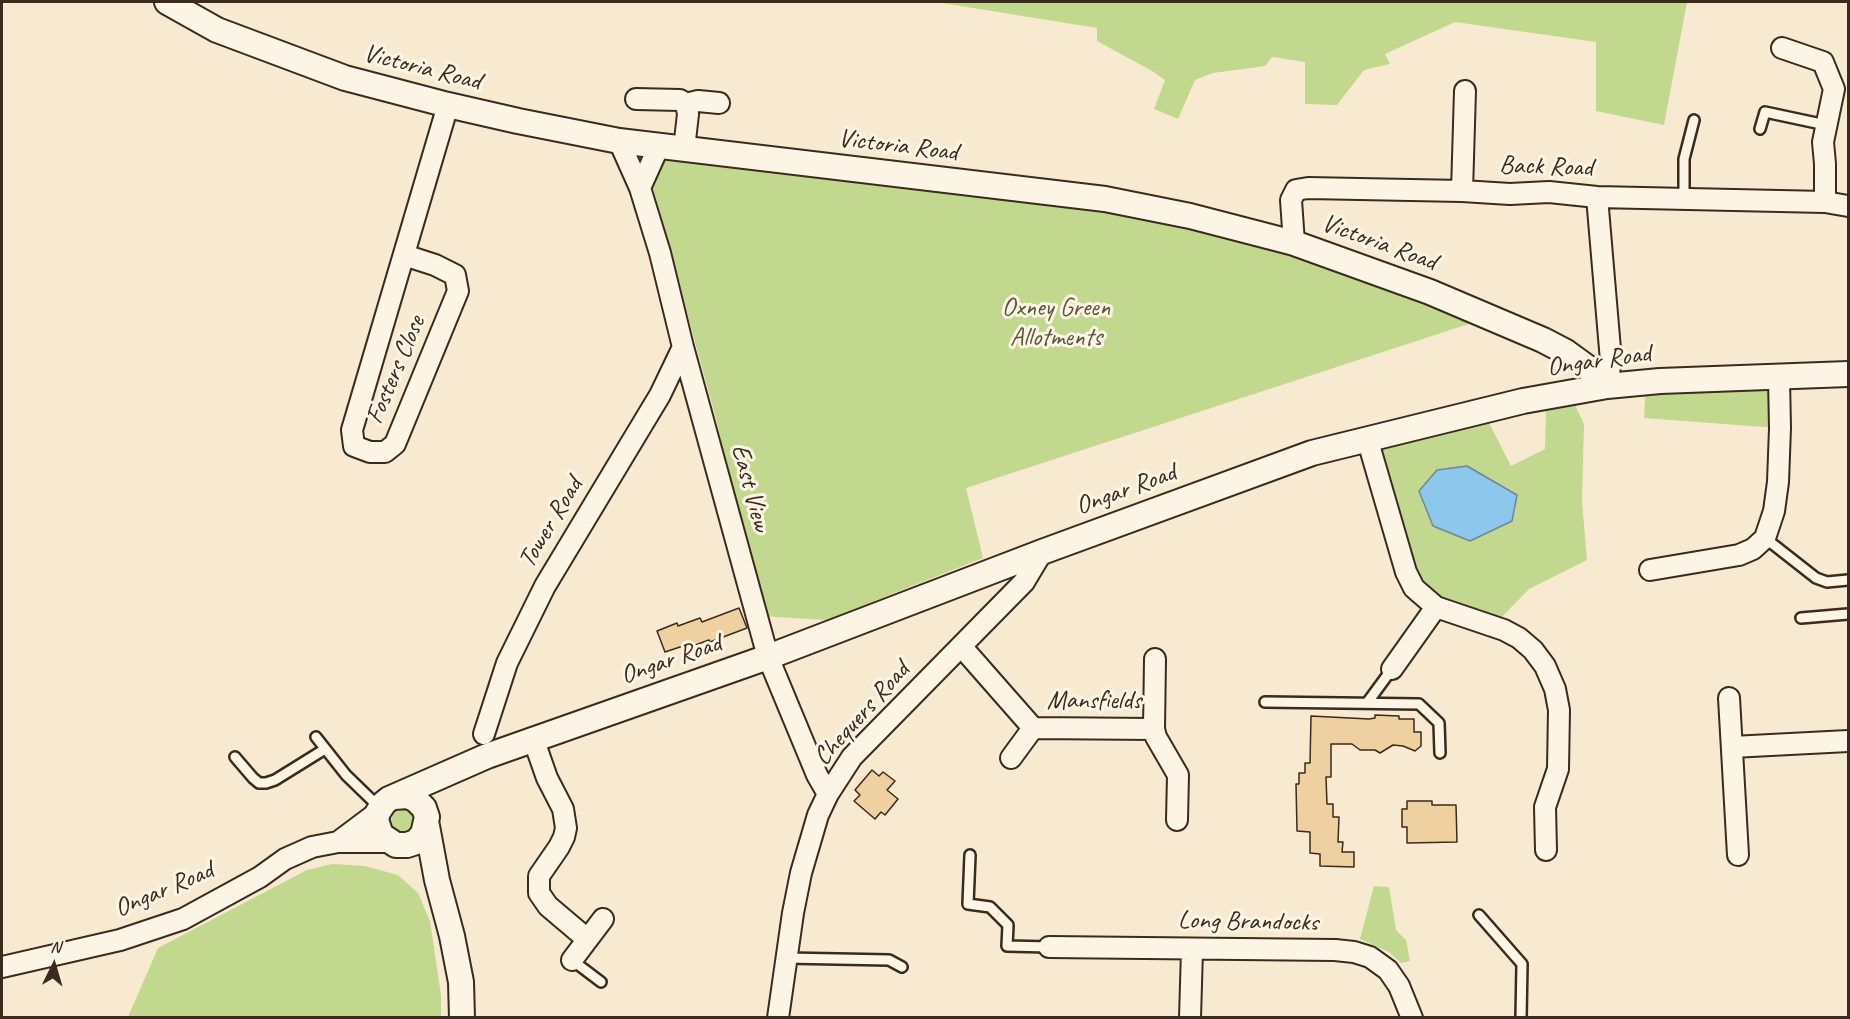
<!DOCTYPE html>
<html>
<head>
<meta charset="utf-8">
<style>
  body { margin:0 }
  #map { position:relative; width:1850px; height:1019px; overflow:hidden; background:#f8ead1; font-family:Caveat,sans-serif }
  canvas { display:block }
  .frame { position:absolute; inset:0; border:3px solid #3b2a1e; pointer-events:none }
  .north { position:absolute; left:24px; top:935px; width:60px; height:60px; -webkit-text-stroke:4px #fcf5e5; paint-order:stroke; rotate:5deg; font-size:16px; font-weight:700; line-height:24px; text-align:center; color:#3b2a1e }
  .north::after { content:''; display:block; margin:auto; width:21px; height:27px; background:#3b2a1e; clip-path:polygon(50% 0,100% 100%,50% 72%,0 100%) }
</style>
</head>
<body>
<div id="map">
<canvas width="1850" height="1019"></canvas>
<div class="frame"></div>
<div class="north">N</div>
</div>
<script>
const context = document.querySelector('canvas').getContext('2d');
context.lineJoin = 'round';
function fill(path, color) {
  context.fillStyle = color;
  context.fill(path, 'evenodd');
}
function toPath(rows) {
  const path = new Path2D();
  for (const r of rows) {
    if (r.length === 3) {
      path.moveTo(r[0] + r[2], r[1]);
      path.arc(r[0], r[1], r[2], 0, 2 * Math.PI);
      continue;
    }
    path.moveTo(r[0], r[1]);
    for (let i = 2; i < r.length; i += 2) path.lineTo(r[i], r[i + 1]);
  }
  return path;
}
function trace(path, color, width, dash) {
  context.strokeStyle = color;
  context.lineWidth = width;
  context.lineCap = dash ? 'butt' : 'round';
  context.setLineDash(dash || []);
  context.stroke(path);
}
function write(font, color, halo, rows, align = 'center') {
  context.font = font + ' Caveat,sans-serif';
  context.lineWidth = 6;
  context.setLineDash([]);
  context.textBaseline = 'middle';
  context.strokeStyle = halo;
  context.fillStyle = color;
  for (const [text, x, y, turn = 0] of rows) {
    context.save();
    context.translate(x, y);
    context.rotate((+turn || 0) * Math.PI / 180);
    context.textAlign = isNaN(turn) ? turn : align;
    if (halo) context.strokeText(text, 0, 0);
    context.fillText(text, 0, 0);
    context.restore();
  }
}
fill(toPath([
  [936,2,1687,2,1664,125,1596,111,1596,42,1455,22,1385,54,1390,64,1364,70,1337,105,1305,104,1305,62,1272,57,1265,66,1213,73,1195,80,1178,119,1154,109,1165,80,1152,71,1097,41,1097,28],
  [619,141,1190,216,1490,317,966,488,983,558,826,620,760,616,756,615,717,422,645,160],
  [1779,378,1777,428,1644,418,1646,382],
  [1573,401,1584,424,1582,501,1587,560,1529,589,1493,626,1426,593,1412,565,1372,441,1487,419,1511,466,1545,449,1546,407],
  [402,821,13],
  [332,864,365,866,398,875,418,893,430,921,441,995,441,1017,128,1017,158,948,307,870],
  [1374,886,1389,887,1396,930,1406,940,1410,961,1401,963,1389,952,1360,939]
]), '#c2d88e');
const water = toPath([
  [1467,466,1517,495,1512,521,1470,541,1433,526,1419,491,1437,470,1467,466]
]);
fill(water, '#8dc7ec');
trace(water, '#6c889a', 1.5);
const building = toPath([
  [739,608,747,628,710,642,709,640,687,648,686,645,665,652,657,631,677,623,678,626,700,618,702,622,739,608],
  [1375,715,1399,716,1399,719,1414,719,1414,732,1421,732,1421,746,1415,751,1403,746,1393,745,1380,753,1375,750,1360,750,1352,744,1331,744,1331,777,1326,777,1327,804,1333,804,1333,817,1339,817,1338,842,1343,842,1342,852,1354,852,1354,867,1320,866,1320,854,1310,853,1310,832,1297,831,1296,784,1299,784,1299,773,1305,773,1305,763,1310,763,1311,716,1369,719,1375,718,1375,715],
  [872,770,879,776,883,772,895,781,887,790,898,799,885,815,881,812,875,819,854,801,860,795,855,790,872,770],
  [1407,801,1432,801,1432,805,1456,805,1457,842,1407,843,1407,827,1402,827,1402,809,1407,809,1407,801]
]);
fill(building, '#eed0a1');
trace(building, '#3b2a1e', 1.5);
const service = toPath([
  [1760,129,1765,112,1826,125],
  [1684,198,1684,159,1694,120],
  [1765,538,1816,578,1827,582,1848,580],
  [1801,618,1848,614],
  [1265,702,1419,704,1439,723,1440,753],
  [1367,703,1392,669],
  [316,737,346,775,380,808],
  [235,757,253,778,259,783,266,783,275,780,325,749],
  [970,855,968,904,990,907,1008,925,1007,946,1049,947],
  [1479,915,1522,964,1521,1018],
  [786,958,889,960,902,967],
  [572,960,601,982]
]);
const minor = toPath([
  [1782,48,1823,62,1834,89,1823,142,1825,164,1825,202],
  [636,99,680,100,686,104,688,114,684,149],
  [686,104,698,101,719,103],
  [619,141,640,188,660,253,683,347,768,657,817,775,828,794],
  [640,188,659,146],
  [1462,191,1465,91],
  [1597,197,1611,361,1607,386],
  [1294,243,1291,200,1296,190,1308,188,1462,191,1510,194,1549,192,1597,197,1825,202,1848,206],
  [404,255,435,265,455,275,458,291,395,444,385,452,370,452,354,446,352,430,448,105],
  [1367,438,1406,572,1414,588,1436,607,1392,669],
  [1650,570,1739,555,1753,549,1765,538,1774,511,1778,482,1780,428,1779,378],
  [1436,607,1504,630,1519,638,1533,650,1545,666,1555,689,1559,710,1558,769,1545,807,1546,850],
  [961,646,1033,728],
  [1729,698,1738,855],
  [1154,729,1156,737,1178,775,1177,820],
  [484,734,507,663,545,586,660,395,683,347],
  [533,738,547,778,563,809,566,828,564,837,559,847,539,876,539,893,548,906,587,939],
  [1732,747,1848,741],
  [1011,758,1033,728,1154,729,1155,659],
  [338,842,378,812],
  [1049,947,1335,950,1354,952,1370,957,1388,970,1399,986,1412,1018],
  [572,960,603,919],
  [2,967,120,940,183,919,260,877,285,859,312,847,338,842,389,842],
  [778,1018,793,913,801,873,818,815,828,794,852,757,1024,582,1042,552],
  [1190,1018,1192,950]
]);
const tertiary = toPath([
  [167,2,217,30,345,78,448,105,518,121,619,141,1105,199,1190,216,1294,243,1430,292,1543,340,1566,352,1588,368,1607,386],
  [394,797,408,796,416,800,424,808,427,817,423,834,416,842,407,845,396,845,381,835,376,820,378,812,384,803,389,799,487,756,768,657,1042,552,1312,453,1523,401,1607,386,1660,381,1848,374],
  [427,826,437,880,452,936,461,982,462,1018]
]);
trace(service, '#3b2a1e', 14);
trace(minor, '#3b2a1e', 24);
trace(tertiary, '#3b2a1e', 28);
trace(service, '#fcf5e5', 9);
trace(minor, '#fcf5e5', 20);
trace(tertiary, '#fcf5e5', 24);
write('26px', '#3b2a1e', '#fcf5e5', [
  ["Victoria Road",422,68,14],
  ["Victoria Road",898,146,7],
  ["Back Road",1546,167,2],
  ["Victoria Road",1379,243,20],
  ["Ongar Road",1599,361,-8],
  ["Fosters Close",396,370,-67],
  ["East View",750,488,75],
  ["Ongar Road",1126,490,-20],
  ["Tower Road",551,523,-59],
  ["Ongar Road",671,660,-19],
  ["Mansfields",1094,701],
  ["Chequers Road",862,714,-48],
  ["Ongar Road",164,890,-23],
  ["Long Brandocks",1248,922,1]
]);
write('26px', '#5d563a', '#fcf5e5', [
  ["Oxney Green",1056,308],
  ["Allotments",1056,338]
]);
</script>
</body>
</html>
